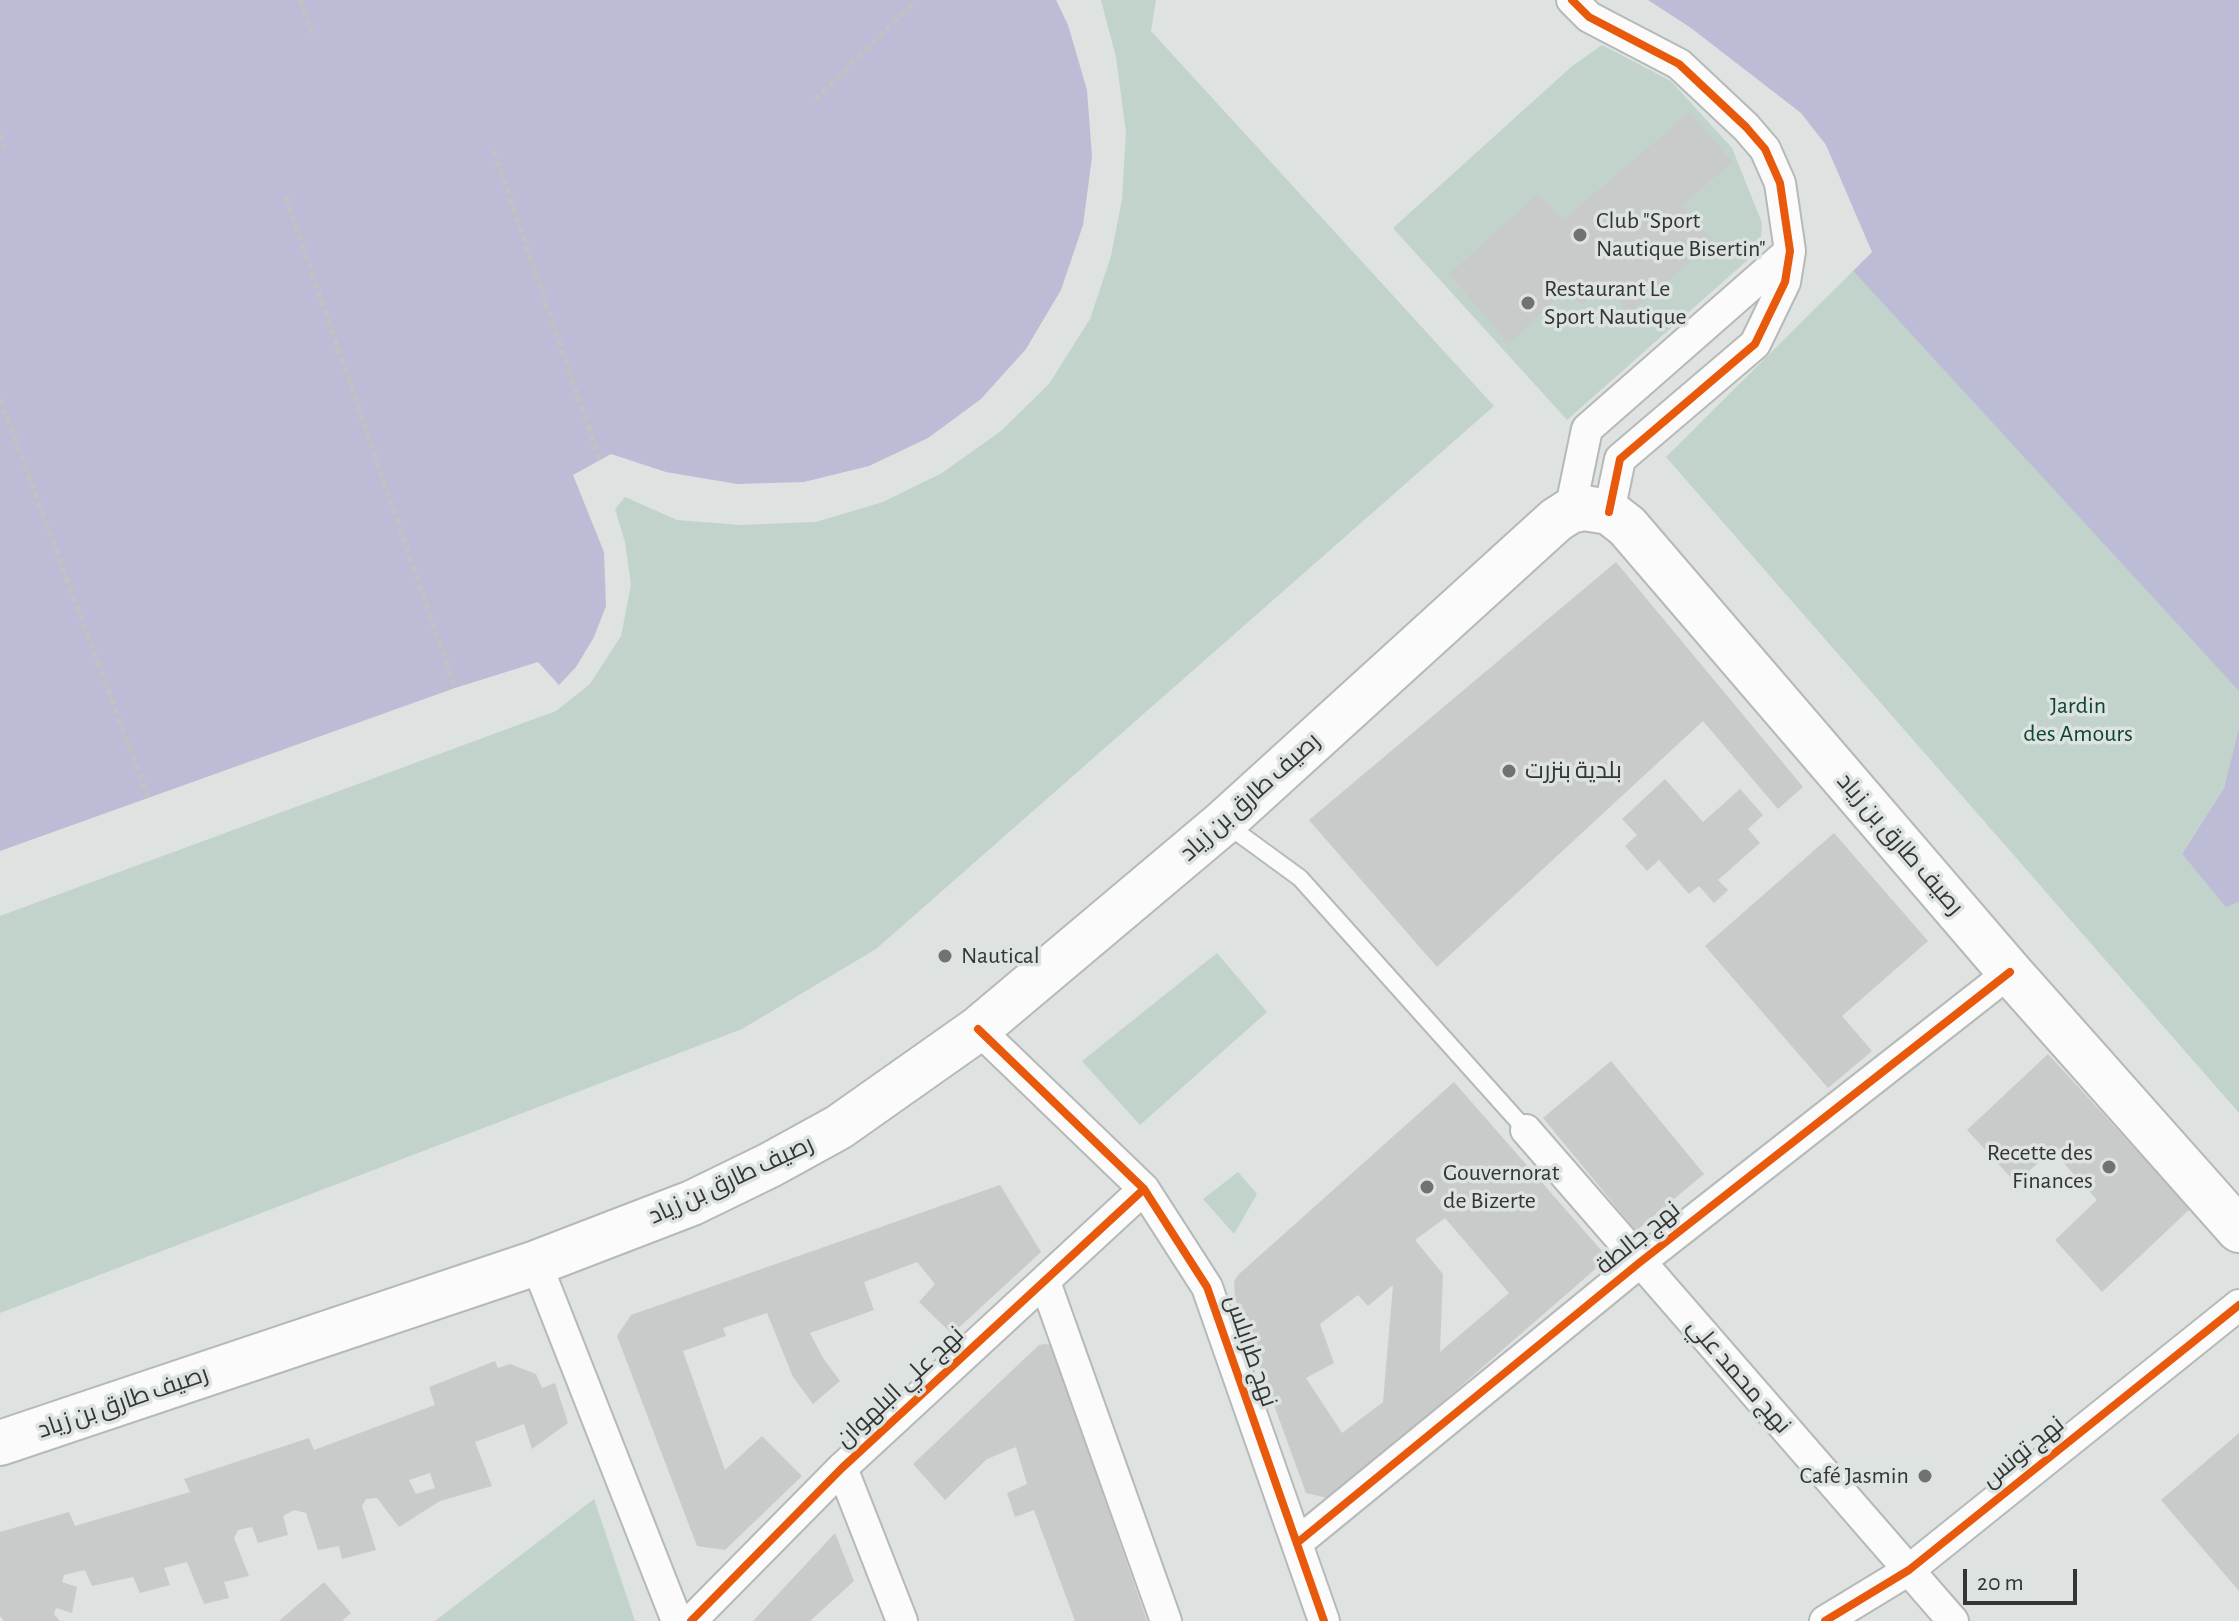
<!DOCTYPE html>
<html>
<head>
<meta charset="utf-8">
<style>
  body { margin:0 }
  #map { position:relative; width:2239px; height:1621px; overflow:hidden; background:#dee2e0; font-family:"Alegreya Sans",sans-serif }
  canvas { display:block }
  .scale { position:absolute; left:1963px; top:1569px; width:114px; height:36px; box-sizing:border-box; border:4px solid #343635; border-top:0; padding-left:10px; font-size:24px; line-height:28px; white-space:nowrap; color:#343635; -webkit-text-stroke:6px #dde3e0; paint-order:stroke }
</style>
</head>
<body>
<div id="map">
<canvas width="2239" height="1621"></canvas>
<div class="scale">20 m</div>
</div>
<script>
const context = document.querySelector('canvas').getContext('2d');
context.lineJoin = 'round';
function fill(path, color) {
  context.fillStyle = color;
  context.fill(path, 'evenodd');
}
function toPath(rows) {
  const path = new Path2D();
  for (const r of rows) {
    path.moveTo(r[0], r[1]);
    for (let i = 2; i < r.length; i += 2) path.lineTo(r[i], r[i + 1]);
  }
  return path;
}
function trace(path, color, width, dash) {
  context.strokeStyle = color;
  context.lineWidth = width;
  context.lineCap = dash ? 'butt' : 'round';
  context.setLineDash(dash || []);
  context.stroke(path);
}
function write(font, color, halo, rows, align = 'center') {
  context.font = font + ' "Alegreya Sans",Cairo,sans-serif';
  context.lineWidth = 7;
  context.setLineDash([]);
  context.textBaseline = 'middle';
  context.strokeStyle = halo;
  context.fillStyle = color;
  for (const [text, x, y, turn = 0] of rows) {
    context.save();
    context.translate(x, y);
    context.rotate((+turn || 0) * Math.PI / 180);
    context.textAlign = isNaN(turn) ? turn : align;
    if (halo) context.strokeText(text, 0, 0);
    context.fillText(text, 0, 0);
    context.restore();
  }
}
fill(toPath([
  [1101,0,1156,0,1151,31,1494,406,876,949,742,1029,0,1313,0,916,556,711,590,684,621,636,631,585,625,542,615,509,625,497,677,520,740,525,816,522,883,502,942,473,1001,431,1049,384,1090,319,1111,256,1122,199,1126,132,1116,57],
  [1602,45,1671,81,1732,148,1762,223,1761,241,1752,256,1567,420,1393,228,1571,67],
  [1853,271,2239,690,2239,727,2224,788,2182,854,2226,906,2239,902,2239,1113,1666,457],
  [1217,953,1267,1012,1140,1125,1082,1061],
  [1238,1172,1257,1194,1234,1234,1203,1199],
  [594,1499,635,1621,435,1621]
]), '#c2d3cb');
fill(toPath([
  [0,0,1056,0,1068,25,1087,90,1092,157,1083,225,1061,290,1026,349,981,399,928,438,869,466,804,482,737,484,666,472,611,454,573,475,604,552,606,606,594,637,576,667,559,685,538,662,455,688,0,851],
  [1648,0,2239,0,2239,691,1853,271,1872,252,1826,145,1801,113,1691,28],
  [2239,727,2239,902,2226,907,2182,854,2224,788]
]), '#bdbcd6');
fill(toPath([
  [1690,112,1732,162,1683,205,1713,242,1630,313,1605,283,1581,305,1567,289,1509,344,1449,274,1538,194,1563,220],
  [1616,562,1803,787,1778,809,1703,721,1437,967,1309,820],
  [1665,779,1703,822,1740,789,1763,815,1748,829,1760,843,1718,880,1728,890,1714,903,1699,886,1689,894,1659,860,1647,871,1625,846,1637,835,1622,819],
  [1834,833,1928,941,1842,1016,1872,1051,1828,1088,1705,946],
  [2048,1054,2190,1209,2102,1292,2055,1240,2097,1200,2052,1150,2016,1183,1967,1130],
  [1611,1061,1704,1174,1636,1231,1543,1118],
  [1454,1082,1608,1258,1331,1499,1306,1493,1235,1298,1234,1282,1238,1275],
  [1445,1218,1509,1293,1440,1352,1443,1274,1415,1240],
  [1393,1285,1383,1402,1342,1433,1306,1378,1334,1363,1320,1324,1358,1295,1368,1306],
  [1000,1185,1041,1252,952,1334,919,1302,935,1284,917,1262,864,1282,874,1310,810,1333,823,1358,840,1381,813,1404,793,1377,767,1313,723,1328,726,1336,683,1351,725,1470,762,1436,802,1476,725,1550,697,1546,617,1336,631,1315],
  [1045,1344,1051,1345,1147,1621,1075,1621,1034,1510,1015,1517,1007,1493,1027,1484,1016,1447,987,1459,945,1500,913,1464,1039,1345],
  [495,1361,498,1368,510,1364,536,1374,542,1388,555,1383,568,1423,532,1449,524,1424,475,1442,492,1486,440,1501,399,1527,377,1498,366,1499,362,1506,376,1550,342,1559,339,1546,318,1550,306,1513,294,1510,283,1516,288,1535,258,1543,252,1527,238,1530,234,1538,249,1576,224,1582,229,1598,204,1604,187,1562,164,1568,170,1585,140,1593,133,1577,92,1586,85,1570,64,1575,62,1582,77,1587,72,1613,56,1608,54,1614,60,1621,4,1621,0,1616,0,1532,69,1512,75,1526,190,1492,184,1479,309,1438,314,1450,435,1405,429,1387],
  [430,1473,435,1488,416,1494,409,1480],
  [2239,1433,2239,1591,2161,1500],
  [835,1533,854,1581,810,1621,753,1621],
  [324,1582,351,1613,342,1621,279,1621]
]), '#c9cbca');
const service = toPath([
  [1226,824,1300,878,1526,1130]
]);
const minor = toPath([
  [1572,0,1589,17,1679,64,1746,127,1765,149,1780,183,1790,251,1785,282,1755,344,1620,459,1609,512],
  [1570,511,1587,429,1790,251],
  [978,1029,1144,1189,1207,1287,1324,1621],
  [1526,1130,1953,1621],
  [536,1263,677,1621],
  [1045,1282,1166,1621],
  [842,1468,902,1621],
  [1297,1543,1639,1263,2010,972],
  [691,1621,842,1468,1144,1189],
  [1825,1621,1909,1570,2239,1305]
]);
const secondary = toPath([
  [0,1443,536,1263,692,1203,770,1165,839,1127,978,1029,1224,822,1556,520,1570,511,1584,508,1609,512,1627,526,2010,972,2239,1230]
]);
trace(service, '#b6b9b7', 20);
trace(minor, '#b6b9b7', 34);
trace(secondary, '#b6b9b7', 48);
trace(toPath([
  [300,0,313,35],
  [815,100,916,0],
  [0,135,5,148],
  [494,151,600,461],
  [286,197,455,688],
  [0,399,148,797]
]), '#c1c2c1', 5, [6, 4]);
trace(service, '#fafbfa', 16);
trace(minor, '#fafbfa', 30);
trace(secondary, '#fafbfa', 44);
trace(toPath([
  [1572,0,1589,17,1679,64,1746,127,1765,149,1780,183,1790,251,1785,282,1755,344,1620,459,1609,512],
  [978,1029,1144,1189,1207,1287,1324,1621],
  [1297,1543,1639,1263,2010,972],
  [691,1621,842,1468,1144,1189],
  [1825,1621,1909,1570,2239,1305]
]), '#e8590c', 8);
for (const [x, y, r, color] of [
  [1580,235,8,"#707271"],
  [1528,303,8,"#707271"],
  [1509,771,8,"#707271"],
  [945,956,8,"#707271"],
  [2109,1167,8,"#707271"],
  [1427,1187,8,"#707271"],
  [1925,1476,8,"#707271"]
]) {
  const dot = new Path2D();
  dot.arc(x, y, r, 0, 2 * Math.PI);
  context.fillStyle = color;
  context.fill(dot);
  trace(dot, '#dde3e0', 3);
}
write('24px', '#343635', '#dde3e0', [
  ["Club \"Sport",1596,221],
  ["Nautique Bisertin\"",1596,249],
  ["Restaurant Le",1544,289],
  ["Sport Nautique",1544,317],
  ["بلدية بنزرت",1525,771],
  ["Nautical",961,956],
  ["Recette des",2093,1153,"right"],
  ["Finances",2093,1181,"right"],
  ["Gouvernorat",1443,1173],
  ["de Bizerte",1443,1201],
  ["Café Jasmin",1909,1476,"right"]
], 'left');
write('24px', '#0d4632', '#dde3e0', [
  ["Jardin",2078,706],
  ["des Amours",2078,734]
]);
write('24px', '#343635', '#dde3e0', [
  ["رصيف طارق بن زياد",1250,797,-42],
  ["رصيف طارق بن زياد",1900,844,49],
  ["رصيف طارق بن زياد",731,1180,-25],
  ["نهج جالطة",1638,1238,-39],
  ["نهج طرابلس",1251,1351,71],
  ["نهج محمد علي",1739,1376,49],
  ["نهج علي البلهوان",900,1387,-43],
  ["رصيف طارق بن زياد",123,1402,-19],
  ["نهج تونس",2023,1452,-39]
]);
</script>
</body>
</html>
